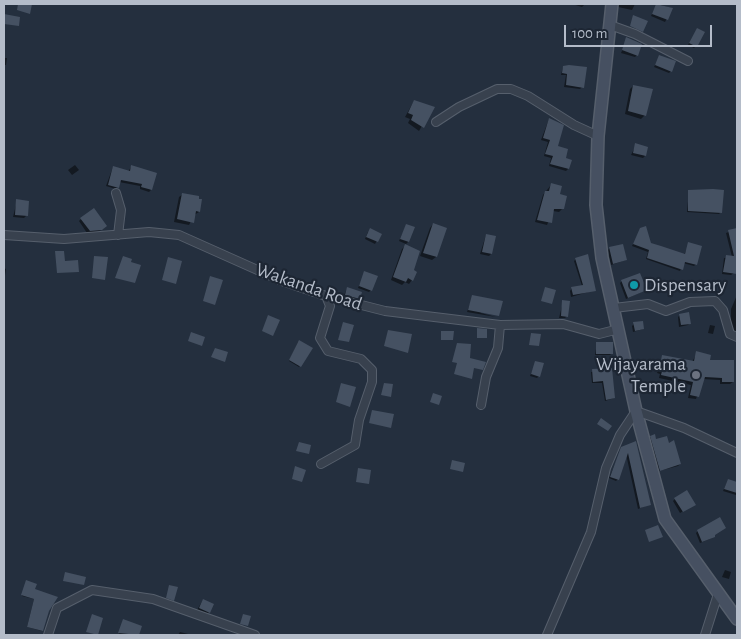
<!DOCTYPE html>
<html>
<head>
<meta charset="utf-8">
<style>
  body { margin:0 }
  #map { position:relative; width:741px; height:639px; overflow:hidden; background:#242f3e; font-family:"Alegreya Sans",sans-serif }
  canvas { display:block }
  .frame { position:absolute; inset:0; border:5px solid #b4bcc9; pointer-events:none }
  .scale { position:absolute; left:564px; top:25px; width:148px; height:22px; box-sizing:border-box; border:2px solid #b4bcc9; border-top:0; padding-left:6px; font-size:15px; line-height:18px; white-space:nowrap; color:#b4bcc9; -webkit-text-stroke:4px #1d2633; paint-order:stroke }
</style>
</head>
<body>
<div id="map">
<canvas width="741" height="639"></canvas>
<div class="frame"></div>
<div class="scale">100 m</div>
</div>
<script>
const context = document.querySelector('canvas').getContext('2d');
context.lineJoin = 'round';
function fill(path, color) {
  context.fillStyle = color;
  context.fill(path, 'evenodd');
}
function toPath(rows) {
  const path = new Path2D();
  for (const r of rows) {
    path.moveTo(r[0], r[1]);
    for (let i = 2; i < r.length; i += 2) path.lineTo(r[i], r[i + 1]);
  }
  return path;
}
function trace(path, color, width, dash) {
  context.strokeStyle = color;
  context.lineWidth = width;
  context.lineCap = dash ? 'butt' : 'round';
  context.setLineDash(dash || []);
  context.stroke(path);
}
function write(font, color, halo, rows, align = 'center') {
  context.font = font + ' "Alegreya Sans",sans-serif';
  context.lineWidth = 4.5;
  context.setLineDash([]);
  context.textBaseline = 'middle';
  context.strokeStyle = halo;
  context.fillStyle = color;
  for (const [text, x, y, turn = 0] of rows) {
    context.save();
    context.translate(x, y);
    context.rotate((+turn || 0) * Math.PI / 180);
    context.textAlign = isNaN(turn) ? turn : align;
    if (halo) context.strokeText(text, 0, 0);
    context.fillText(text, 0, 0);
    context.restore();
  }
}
fill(toPath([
  [572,4,585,4,582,7],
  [619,4,635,4,632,10,618,7],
  [657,4,672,8,665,22,651,16],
  [696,31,696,46,694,48,688,45],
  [625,44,637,55,635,57,621,53],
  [660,56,671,71,669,73,654,67],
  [4,58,7,58,6,65,4,65],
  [563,67,582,87,580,89,564,87,566,75,561,75],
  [633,86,645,115,641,119,625,114,630,89],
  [414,101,433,107,419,131,408,123,410,119,405,117],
  [549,119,556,146,565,159,568,169,566,171,549,166,551,158,544,156,548,142,541,140],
  [636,145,645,156,643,158,631,155],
  [75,165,79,170,72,175,68,170],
  [113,167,128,172,131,167,151,190,149,192,140,189,140,186,119,182,116,189,106,186],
  [551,185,559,195,562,209,559,212,553,211,547,225,535,222,543,195],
  [689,191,721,212,719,214,687,212],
  [183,194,199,212,194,215,189,225,174,222,179,197],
  [17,201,26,216,24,218,13,217],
  [81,219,104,228,98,232,87,233,79,221],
  [433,224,445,228,436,257,432,260,420,256,430,228],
  [406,226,408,242,406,244,399,241],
  [641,229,650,244,684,255,689,244,696,264,694,266,683,263,680,271,646,259,648,252,632,246],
  [737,229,737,271,731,275,722,274,724,258,732,257,726,233],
  [368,232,380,235,375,244,365,239],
  [486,235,491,254,489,256,480,254],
  [405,246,412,280,409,284,405,282,402,285,391,280,402,249],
  [610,248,626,260,611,265,608,250],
  [576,259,595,290,571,297,570,291,572,288,582,286,574,261],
  [4,268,6,269,4,282],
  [365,273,371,290,369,292,358,288],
  [622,281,646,290,626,299,620,283],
  [347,289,358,298,356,300,343,297],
  [737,295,737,333,733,331,731,322,731,309],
  [473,296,481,313,496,317,467,312],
  [563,302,567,316,565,318,559,318],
  [680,315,690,323,688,325,679,327,678,317],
  [634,324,643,329,633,332,632,326],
  [710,325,715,326,713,334,708,333],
  [298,342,312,349,299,367,289,361],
  [597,343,612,353,610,355,595,355],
  [697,353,733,382,730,384,720,384,720,380,703,379,696,399,688,398,691,385,659,378,660,374,657,373,663,356,692,362],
  [536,362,539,376,537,378,530,376],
  [611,369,614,398,605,401,602,383,592,383,591,372],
  [651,437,668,444,680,464,678,466,659,471,649,438],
  [635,442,650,504,638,509,626,454,618,479,616,481,609,478,622,448],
  [728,480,737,483,736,495,723,491],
  [675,499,692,506,680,513,673,501],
  [698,531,713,535,712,538,700,543,696,533],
  [725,570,731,572,729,579,722,577],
  [26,582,48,610,42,631,27,627,34,599,22,596],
  [203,600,209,612,207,614,197,610],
  [123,621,140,626,137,635,119,634],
  [180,632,188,634,188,635,178,635]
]), '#0007');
fill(toPath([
  [18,4,32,4,30,14,17,10],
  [656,4,673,8,668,20,652,14],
  [4,14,20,17,19,26,4,24],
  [633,15,648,21,643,32,630,26],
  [697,28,705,32,697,47,689,43],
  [626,37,642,44,638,56,622,50],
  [659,55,676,61,672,72,655,65],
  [569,65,587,67,584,88,566,85,567,74,562,73,563,66],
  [633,85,653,89,646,116,628,111],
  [414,100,435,107,424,128,411,120,413,115,408,113],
  [549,118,564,125,558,146,568,149,566,158,572,160,569,169,550,164,553,156,545,154,550,140,543,138],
  [635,143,648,147,646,156,633,153],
  [131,165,157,173,152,190,141,187,142,184,121,180,119,188,108,185,113,166,130,171],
  [551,183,562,186,560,194,567,196,564,209,554,209,552,223,537,220,545,191,549,191],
  [713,189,724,190,722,213,688,211,688,190],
  [182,193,199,196,199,199,202,199,200,212,196,211,194,223,177,219],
  [16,199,29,201,28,216,15,215],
  [94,208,107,226,102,230,90,231,80,218],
  [433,223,447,228,437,257,423,253],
  [406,224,415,227,409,242,400,239],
  [646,226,651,243,661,246,685,254,688,242,702,246,697,265,685,262,683,270,647,258,649,250,633,244,640,228],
  [370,228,382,234,378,242,366,237],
  [737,228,737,274,723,272,726,255,734,256,728,230],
  [486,234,496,236,492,254,482,252],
  [405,244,420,251,414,270,417,272,413,281,408,278,406,282,393,277],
  [623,244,627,260,613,264,609,247],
  [55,251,64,251,65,261,78,260,79,272,57,273],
  [588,254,596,291,573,295,571,287,583,285,575,258],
  [94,256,108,257,105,280,92,278],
  [123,256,132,259,131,262,141,265,135,283,115,278],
  [168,257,182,261,176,284,162,280],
  [364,271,378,276,372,291,359,286],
  [640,273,647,290,628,298,621,280],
  [210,276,223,280,215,305,203,301],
  [347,287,362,292,360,299,345,295],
  [545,287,556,290,552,304,541,301],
  [472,295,503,301,499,316,468,310],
  [562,300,570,301,568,317,561,316],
  [689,312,691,324,681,325,679,314],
  [268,315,280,320,273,336,262,331],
  [643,321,644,329,635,331,633,322],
  [343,322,354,325,349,342,338,340],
  [477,328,487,329,487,338,477,338],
  [388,330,412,334,408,353,384,346],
  [441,331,454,331,453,340,441,340],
  [191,332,205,337,202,346,188,341],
  [531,333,541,334,539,346,529,345],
  [299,340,313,348,301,367,289,360],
  [596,342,613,342,613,354,596,354],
  [457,343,471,344,470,358,486,362,483,370,474,368,472,379,454,374,457,363,452,362],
  [215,348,228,352,225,362,211,357],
  [696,351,711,355,710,360,734,360,734,382,722,382,722,378,705,377,699,397,690,395,693,382,661,375,662,371,659,371,662,355,694,361],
  [535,361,544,363,540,377,531,374],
  [612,368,615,398,606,400,603,381,593,382,592,369],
  [341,383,356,387,350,407,336,402],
  [384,383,393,384,391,397,381,395],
  [433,393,442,396,439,405,430,402],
  [372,410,394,414,391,428,369,423],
  [601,418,612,426,608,431,597,424],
  [655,434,656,439,667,436,669,443,674,440,681,464,660,471,650,436],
  [636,441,651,505,640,508,628,453,619,480,610,477,621,447],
  [299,442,311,445,309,454,296,451],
  [452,460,465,463,463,472,450,469],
  [295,466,306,470,302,482,292,479],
  [358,468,371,470,369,484,356,482],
  [728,479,737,482,737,493,724,489],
  [687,490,696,505,683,512,674,498],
  [720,517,726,528,715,535,715,537,702,542,697,530],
  [658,525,663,537,649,542,645,530],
  [65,572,86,577,84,585,63,581],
  [26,580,37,584,35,589,58,597,49,611,43,631,27,627,34,599,21,595],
  [169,585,178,587,174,601,166,598],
  [203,599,214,604,210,613,199,608],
  [92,614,103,618,98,635,86,632],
  [243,614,251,616,248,626,240,624],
  [123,619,142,626,139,635,118,633]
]), '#455162');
const minor = toPath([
  [610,25,635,34,688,61],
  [436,122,459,107,497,89,511,89,528,96,574,125,598,136],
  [116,193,121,210,118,235],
  [4,235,64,239,149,232,179,235,282,281,326,296,385,311,500,325,563,324,599,334,619,329],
  [614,308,648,304,666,311,690,302,715,301,723,310,730,334,737,337],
  [481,405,486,377,498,348,500,325],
  [321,464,355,445,359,420,372,382,372,370,361,359,328,351,320,338,330,306,326,296],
  [48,635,57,608,92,590,153,599,255,635],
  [547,635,591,532,606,468,620,435,636,411,684,428,737,453],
  [705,635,718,594]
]);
const secondary = toPath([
  [612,4,598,136,596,205,602,258,636,411,665,519,737,619]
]);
trace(minor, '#565f6c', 10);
trace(secondary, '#565f6c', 14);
trace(minor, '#38414e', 8);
trace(secondary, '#465061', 11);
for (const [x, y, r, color] of [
  [634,285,5,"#0f9aa8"],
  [696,375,5,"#6b7280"]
]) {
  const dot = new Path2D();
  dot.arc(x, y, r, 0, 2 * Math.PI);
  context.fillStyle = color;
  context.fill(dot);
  trace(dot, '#1d2633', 2);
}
write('19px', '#b4bcc9', '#1d2633', [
  ["Dispensary",644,285],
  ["Wijayarama",686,364,"right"],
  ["Temple",686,386,"right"]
], 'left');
write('19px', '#b4bcc9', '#1d2633', [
  ["Wakanda Road",309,287,19]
]);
</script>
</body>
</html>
